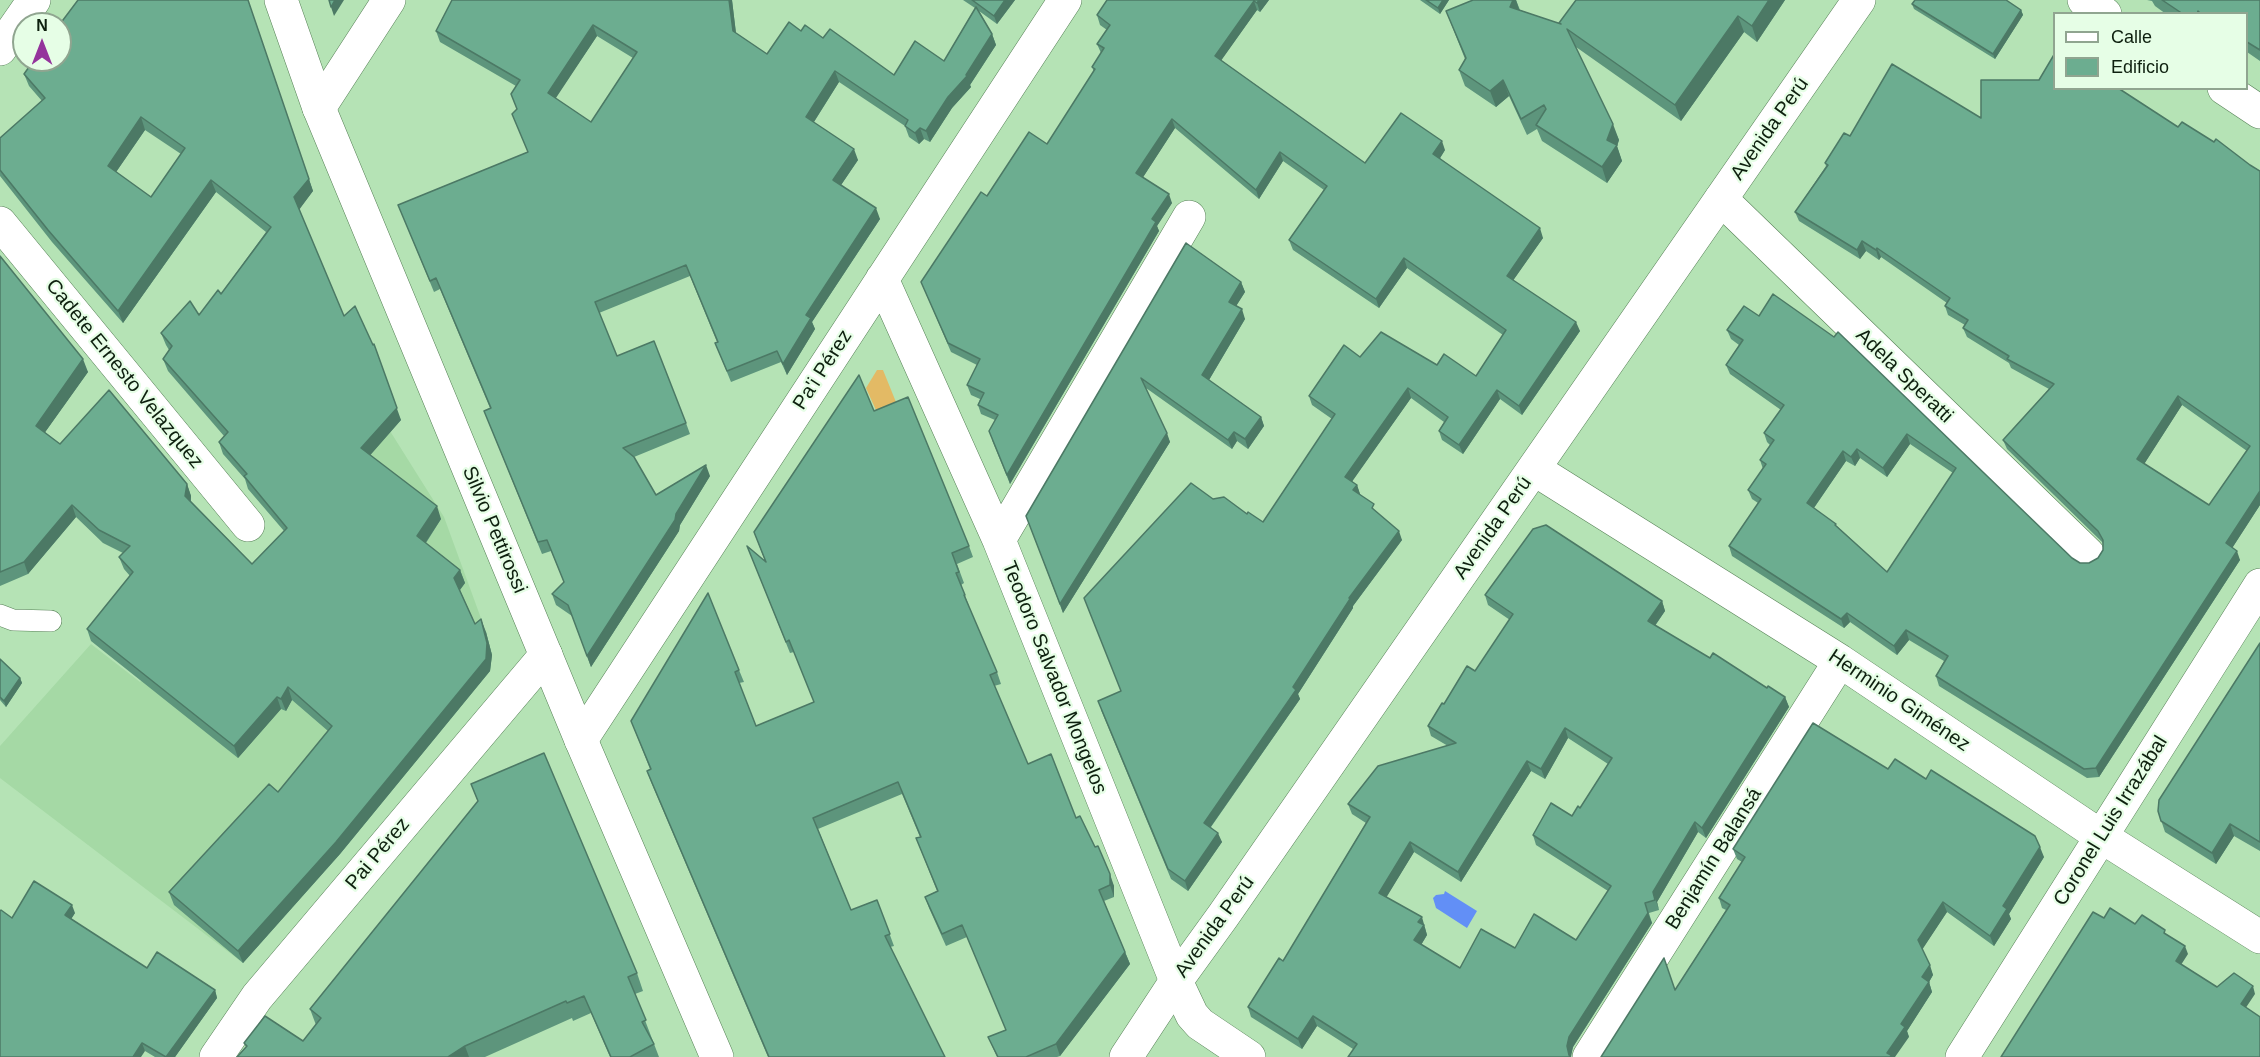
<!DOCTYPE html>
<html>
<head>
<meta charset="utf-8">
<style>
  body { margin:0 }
  #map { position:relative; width:2260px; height:1057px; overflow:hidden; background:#b5e3b5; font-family:Arial,sans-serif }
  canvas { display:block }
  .legend { position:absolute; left:2053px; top:12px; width:195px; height:78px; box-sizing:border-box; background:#e6fee6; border:2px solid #90a590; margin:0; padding:8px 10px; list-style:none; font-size:18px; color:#0e200f }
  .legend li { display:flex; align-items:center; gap:12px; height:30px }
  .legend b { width:30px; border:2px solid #90a590 }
  .north { position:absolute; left:12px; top:12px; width:60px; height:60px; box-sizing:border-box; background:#e6fee6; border:2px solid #90a590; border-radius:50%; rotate:0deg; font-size:16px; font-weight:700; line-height:24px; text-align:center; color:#0e200f }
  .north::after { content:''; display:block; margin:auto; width:21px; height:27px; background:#94349c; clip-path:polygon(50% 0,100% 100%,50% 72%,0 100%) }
</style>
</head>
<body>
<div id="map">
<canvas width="2260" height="1057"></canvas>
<ul class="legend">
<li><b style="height:8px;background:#fff"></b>Calle</li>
<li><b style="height:16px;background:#6cad90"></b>Edificio</li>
</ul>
<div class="north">N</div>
</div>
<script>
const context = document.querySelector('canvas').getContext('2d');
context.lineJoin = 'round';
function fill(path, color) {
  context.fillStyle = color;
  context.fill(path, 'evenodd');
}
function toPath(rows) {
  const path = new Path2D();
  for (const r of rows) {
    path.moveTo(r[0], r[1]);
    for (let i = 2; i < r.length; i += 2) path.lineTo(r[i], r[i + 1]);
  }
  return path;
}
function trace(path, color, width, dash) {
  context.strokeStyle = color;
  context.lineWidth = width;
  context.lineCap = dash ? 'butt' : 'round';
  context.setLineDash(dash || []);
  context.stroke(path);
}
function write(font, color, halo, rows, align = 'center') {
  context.font = font + ' Arial,sans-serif';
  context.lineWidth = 4.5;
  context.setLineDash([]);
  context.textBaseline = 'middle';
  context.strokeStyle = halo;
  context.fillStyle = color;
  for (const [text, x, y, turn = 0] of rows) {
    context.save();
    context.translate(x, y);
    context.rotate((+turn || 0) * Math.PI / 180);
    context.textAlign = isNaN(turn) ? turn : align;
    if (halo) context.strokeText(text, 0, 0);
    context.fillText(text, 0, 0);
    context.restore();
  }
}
fill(toPath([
  [390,431,444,517,486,632,492,655,490,671,243,963,0,778,0,746,91,644,140,682,184,626,196,636]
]), '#a5d9a5');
fill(toPath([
  [877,370,883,370,900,412,880,419,866,388]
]), '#e3ba65');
fill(toPath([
  [1445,891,1477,911,1467,928,1436,908,1433,898,1436,895,1444,894]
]), '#628ff6');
const lane = toPath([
  [0,615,13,620,51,621]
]);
const street = toPath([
  [0,49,34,0],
  [319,108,389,0],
  [1721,199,2088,554],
  [0,223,248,525],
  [882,279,999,540,1176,981],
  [1534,469,1840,661,2102,837,2260,937],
  [999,540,1189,217],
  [581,740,1065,0],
  [216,1057,257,997,546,655],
  [1589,1057,1840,661],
  [1962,1057,2260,585]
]);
const secondary = toPath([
  [281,0,319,108,581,740,717,1057],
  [2084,0,2105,14],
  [2224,88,2260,112],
  [1176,981,1192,1015,1200,1024,1249,1057]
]);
const primary = toPath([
  [1126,1057,1176,981,1223,916,1859,0]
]);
trace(lane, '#568056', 22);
trace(street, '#568056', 34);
trace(secondary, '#568056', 34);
trace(primary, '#568056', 34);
trace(lane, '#fff', 21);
trace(street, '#fff', 33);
trace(secondary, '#fff', 33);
trace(primary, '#fff', 33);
fill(toPath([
  [248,0,313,191,299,209,344,316,401,420,370,455,441,519,426,543,460,570,465,583,460,590,475,624,486,632,492,655,490,671,340,854,243,963,174,905,169,892,278,792,328,731,292,700,286,711,281,709,238,758,91,641,87,629,130,576,124,569,119,557,123,553,103,543,76,517,28,574,0,586,0,256,88,372,45,432,60,444,187,484,191,496,191,501,252,564,284,531,248,489,245,479,223,454,219,442,224,436,168,371,163,359,169,350,166,345,161,333,199,315,221,294,266,232,216,192,123,323,52,242,0,176,0,138,42,101,29,86,24,74],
  [145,130,181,154,151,197,116,172],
  [452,0,732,0,736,33,767,54,801,31,823,38,894,75,944,61,975,8,963,0,1015,0,997,24,979,11,992,34,996,45,970,85,971,87,952,108,930,142,924,139,919,144,909,137,905,126,839,82,814,122,858,160,841,185,880,219,812,322,815,329,787,375,781,362,731,382,715,343,717,342,690,276,599,313,617,356,686,423,690,434,634,457,656,495,710,476,680,525,679,531,591,667,572,616,556,605,552,594,564,582,551,551,542,554,484,411,490,408,440,289,434,292,398,205,528,152,512,114,517,109,516,86,440,42,436,31],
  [597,36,633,58,591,122,555,98],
  [1269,0,1260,12,1257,10,1221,60,1365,163,1445,150,1440,158,1543,238,1513,280,1580,331,1522,415,1500,399,1463,454,1442,440,1439,431,1444,422,1411,398,1352,481,1357,485,1360,494,1402,540,1353,606,1353,608,1298,694,1300,699,1211,827,1222,842,1188,891,1171,879,1101,710,1121,691,1213,499,1247,514,1263,522,1332,419,1312,405,1309,396,1360,357,1437,365,1476,376,1503,335,1407,268,1379,308,1293,250,1289,240,1324,190,1283,161,1259,199,1175,128,1143,177,1172,203,1157,226,1159,231,1010,484,992,440,995,420,981,414,978,405,980,399,971,395,967,385,977,365,951,352,921,282,987,196,1047,144,1094,72,1092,67,1101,53,1097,44,1107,30,1100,25,1097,15],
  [1420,0,1449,0,1440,14],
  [1516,0,1520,10,1559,24,1576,0,1785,0,1757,42,1744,32,1681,121,1576,47,1619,140,1617,146,1622,161,1607,183,1542,141,1537,129,1527,135,1509,96,1496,107,1465,86,1459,70,1465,59,1446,11],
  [2147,0,2260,0,2260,61,2247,52,2247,14,2166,14,2155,6,2152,1],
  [1912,4,2021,10,2023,15,1995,59,1914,9],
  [1981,118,2178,127,2250,165,2260,171,2260,505,2232,548,2240,560,2099,777,2087,778,1939,686,1936,676,1944,661,1909,640,1897,655,1850,622,1844,628,1732,556,1729,546,1758,503,1752,499,1748,490,1763,469,1760,460,1770,445,1767,442,1764,433,1781,410,1730,374,1726,365,1739,345,1731,339,1727,330,1759,316,2072,558,2080,563,2089,563,2098,558,2103,550,2103,543,2101,541,2007,449,2003,440,2049,389,2011,368,2009,363,1967,337,1963,328,1965,325,1948,315,1945,306,1947,303,1881,257,1879,260,1866,251,1860,259,1799,221,1795,212,1826,166,1825,163,1850,136],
  [2182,405,2247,451,2209,505,2144,464],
  [1910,444,1953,473,1887,572,1838,527,1814,508,1846,461,1855,466,1860,458,1887,477],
  [1186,243,1241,282,1245,292,1236,306,1245,319,1209,380,1261,417,1264,426,1248,449,1237,441,1232,449,1146,388,1170,442,1063,613,1026,516],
  [874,411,969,546,973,557,957,564,964,583,961,585,969,606,969,607,997,672,1001,684,994,686,1028,764,1076,818,1114,886,1114,897,1104,901,1130,964,1060,1056,1057,1057,997,1057,988,1037,1006,1030,967,937,946,946,929,908,925,897,937,891,916,838,920,837,902,794,818,829,851,910,877,900,894,946,890,947,945,1057,768,1057,651,782,647,771,650,769,631,721,739,670,744,682,739,683,756,726,814,702,794,652,790,653,747,546,765,561,754,532],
  [1485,595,1662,601,1665,611,1655,626,1710,658,1785,697,1789,707,1706,838,1698,832,1657,902,1659,910,1649,913,1652,923,1573,1047,1570,1056,1353,1049,1317,1026,1302,1049,1251,1017,1248,1007,1283,961,1366,823,1352,814,1348,804,1448,746,1431,736,1428,726,1444,704,1475,671,1510,620,1488,605],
  [1568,738,1608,764,1580,808,1572,816,1533,835,1536,845,1608,891,1576,940,1515,948,1460,968,1421,945,1427,935,1425,928,1425,927,1386,897,1414,852,1461,882,1531,771,1545,779],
  [2260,643,2260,851,2234,836,2216,864,2165,832,2158,811],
  [0,659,20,678,22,683,6,707,0,700],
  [1888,769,2044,857,2009,914,2011,919,1994,946,1947,912,1922,949,1933,975,1929,982,1932,992,1907,1031,1909,1037,1675,990,1726,910,1722,908,1719,898,1742,862,1737,859,1733,849],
  [471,784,637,973,643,991,635,994,659,1057,610,1057,591,1013,573,1021,572,1018,485,1057,237,1057,246,1047,244,1043,303,1041,316,1025,310,1009,478,802],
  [75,913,71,919,147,968,215,990,217,998,175,1057,155,1057,145,1051,12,918]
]), '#5d957c');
fill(toPath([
  [248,0,313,191,299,210,294,197],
  [335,0,344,0,334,16,331,7],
  [729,0,732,0,737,42,733,31],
  [1005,0,1015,0,997,24,994,16],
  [1259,0,1269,0,1260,12,1257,3],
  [1443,0,1449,0,1440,14,1438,8],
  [1513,0,1516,0,1520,12,1510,7],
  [1769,0,1785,0,1757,42,1752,26],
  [1254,1,1257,10,1218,65,1215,56],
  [2021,10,2023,15,1995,59,1993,54],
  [1738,16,1744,32,1681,121,1675,105],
  [593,25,597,36,552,104,548,93],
  [992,34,996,45,970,85,971,87,952,108,930,142,926,131,948,97,966,75],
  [835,71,839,82,810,128,806,117],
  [1503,80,1509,96,1496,107,1490,91],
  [141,117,145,130,112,178,108,166],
  [1172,119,1175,128,1140,182,1136,173],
  [1613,124,1619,140,1617,146,1622,161,1607,183,1602,167,1607,140],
  [920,128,924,139,919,144,915,133],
  [1442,141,1445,150,1437,163,1433,154],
  [854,149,858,160,837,191,833,180],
  [1280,152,1283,161,1259,199,1256,190],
  [211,180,216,192,123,323,118,311],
  [1169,194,1172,203,1157,226,1159,231,1010,484,1007,475,1152,219],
  [876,208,880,219,812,322,815,329,787,375,783,364,806,315],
  [1540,228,1543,238,1510,285,1507,276],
  [1862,241,1866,251,1860,259,1857,250],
  [1877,248,1881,257,1879,260,1876,250],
  [1404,258,1407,268,1379,308,1376,299],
  [1241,282,1245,292,1233,311,1229,302],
  [1242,309,1245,319,1206,385,1202,375],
  [1576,322,1580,331,1522,415,1519,406],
  [374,344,401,420,366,460,361,448],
  [83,359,88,372,41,438,36,426],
  [1408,388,1411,398,1349,486,1345,477],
  [1497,390,1500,399,1463,454,1459,445],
  [2178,396,2182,405,2141,469,2137,459],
  [1261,417,1264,426,1248,449,1245,439],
  [1234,432,1237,441,1232,449,1228,440],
  [1167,433,1170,442,1063,613,1060,604],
  [1907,434,1910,444,1887,477,1883,468],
  [1857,449,1860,458,1855,466,1851,457],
  [1843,451,1846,461,1811,512,1807,503],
  [706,465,710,476,680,525,679,531,591,667,587,656],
  [187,484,191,496,190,508,185,496],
  [1357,485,1360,494,1356,499,1353,490],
  [2260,491,2260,505,2229,553,2226,543],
  [72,505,76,517,28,574,24,562],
  [437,506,441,519,422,548,417,536],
  [1399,531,1402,540,1353,606,1353,608,1298,694,1300,699,1207,832,1204,823,1293,687,1349,598],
  [2237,551,2240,560,2099,777,2096,768],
  [460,570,465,583,459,591,454,578],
  [1662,601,1665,611,1651,631,1648,621],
  [1847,613,1850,622,1844,628,1841,619],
  [481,619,486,632,492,655,490,671,340,854,243,963,238,951],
  [1906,630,1909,640,1897,655,1894,646],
  [20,678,22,683,6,707,4,701],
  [288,687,292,700,286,711,281,699],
  [277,697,281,709,238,758,234,746],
  [1785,697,1789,707,1706,838,1702,828],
  [1565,728,1568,738,1545,779,1541,769],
  [1527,761,1531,771,1461,882,1458,872],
  [1695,822,1698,832,1657,902,1659,910,1653,892],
  [2230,824,2234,836,2216,864,2212,853],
  [1218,833,1222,842,1188,891,1185,881],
  [1410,842,1414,852,1383,903,1379,893],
  [2040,847,2044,857,2009,914,2011,919,1994,946,1990,936,2003,906],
  [1110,874,1114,886,1114,897,1110,885],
  [1943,902,1947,912,1922,950,1918,940],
  [72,905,75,913,68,924,65,915],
  [1648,913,1652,923,1573,1047,1571,1057,1569,1057,1567,1046,1569,1037],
  [1422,917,1427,935,1418,950,1414,940,1418,922],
  [2185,946,2188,954,2179,968,2176,961],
  [1125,952,1130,964,1060,1056,1056,1044],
  [1930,965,1933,975,1929,982,1932,992,1907,1031,1909,1037,1895,1057,1889,1057,1887,1053,1922,977],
  [2253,986,2255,994,2243,1012,2241,1004],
  [215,990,217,998,175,1057,166,1057],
  [1313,1016,1317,1026,1302,1049,1298,1039],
  [142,1043,145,1051,141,1057,133,1057],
  [465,1046,469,1057,448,1057]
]), '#4c7965');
const building = toPath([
  [78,0,248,0,309,179,294,197,344,316,355,306,373,345,374,344,397,408,361,448,437,506,417,536,460,570,454,578,475,624,481,619,487,643,486,659,336,842,238,951,169,892,269,784,278,792,332,726,288,687,281,699,277,697,234,746,87,629,133,572,119,557,130,546,99,530,72,505,24,562,0,572,0,256,83,359,36,426,60,444,109,390,187,484,185,496,252,564,287,528,244,476,247,474,219,442,228,432,163,359,172,346,161,333,190,301,199,315,218,290,221,294,271,227,211,180,118,311,48,230,0,170,0,138,45,98,24,74,34,60,60,60,60,24,78,0],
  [141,117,185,148,151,197,108,166,141,117],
  [329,0,335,0,331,7,329,0],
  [452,0,729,0,733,31,767,54,789,22,801,31,805,25,823,38,830,29,894,75,915,41,944,61,976,7,992,34,966,75,967,76,948,97,926,131,920,128,915,133,905,126,908,120,835,71,806,117,854,149,833,180,876,208,806,315,811,318,783,364,777,351,727,371,715,343,718,342,686,265,595,302,617,356,654,341,686,423,623,448,634,457,656,495,706,465,676,514,675,520,587,656,568,605,552,594,564,582,547,540,538,542,484,411,491,408,436,278,430,281,398,205,528,152,512,114,517,109,511,94,520,80,436,31,452,0],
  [593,25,637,52,591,122,548,93,593,25],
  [972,0,1005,0,994,16,972,0],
  [1107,0,1259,0,1257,3,1254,1,1215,56,1365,163,1401,113,1442,141,1433,154,1540,228,1507,276,1576,322,1519,406,1497,390,1459,445,1439,431,1448,417,1408,388,1345,477,1357,485,1353,490,1374,504,1372,508,1399,531,1349,598,1350,599,1293,687,1296,690,1204,823,1218,833,1185,881,1168,869,1098,701,1121,691,1084,598,1191,483,1213,499,1224,497,1247,514,1248,512,1263,522,1335,414,1309,396,1344,345,1360,357,1381,332,1437,365,1444,354,1476,376,1506,330,1404,258,1376,299,1289,240,1327,186,1280,152,1256,190,1172,119,1136,173,1169,194,1152,219,1156,222,1007,475,989,431,998,415,978,405,984,393,967,385,980,359,948,343,921,282,981,192,987,196,1029,132,1047,144,1095,69,1092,67,1104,48,1097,44,1110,25,1097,15,1107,0],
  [1426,0,1443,0,1438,8,1426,0],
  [1473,0,1513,0,1510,7,1561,24,1559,23,1576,0,1769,0,1752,26,1738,16,1675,105,1567,29,1613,124,1607,140,1617,145,1602,167,1536,125,1546,109,1544,105,1521,119,1503,80,1490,91,1459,70,1466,58,1446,11,1473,0],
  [1915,0,2006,0,2021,10,1993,54,1912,4,1915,0],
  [2162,0,2260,0,2260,50,2247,42,2247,14,2201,14,2198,11,2197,14,2183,14,2162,0],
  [2055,53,2055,88,2118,88,2178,127,2182,122,2214,142,2216,139,2250,165,2260,171,2260,491,2226,543,2237,551,2096,768,2084,769,1936,676,1948,656,1906,630,1894,646,1847,613,1841,619,1729,546,1761,499,1748,490,1766,464,1760,460,1774,440,1764,433,1784,405,1726,365,1743,340,1727,330,1744,306,1759,316,1773,294,1834,337,1838,332,2072,558,2080,563,2089,563,2098,558,2103,550,2103,540,2098,531,2003,440,2054,384,2007,359,2009,356,1963,328,1968,320,1945,306,1950,298,1877,248,1876,250,1862,241,1857,250,1795,212,1828,165,1825,163,1844,133,1850,136,1892,64,1981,118,1981,80,2039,80,2055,53],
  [2178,396,2250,446,2209,505,2137,459,2178,396],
  [1907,434,1956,468,1887,572,1835,525,1836,524,1807,503,1843,451,1851,457,1857,449,1883,468,1907,434],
  [1186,243,1241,282,1229,302,1242,309,1202,375,1261,417,1245,439,1234,432,1228,440,1141,378,1167,433,1060,604,1026,516,1186,243],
  [859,375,874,411,908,397,969,546,952,553,959,572,956,573,965,595,964,595,997,672,990,675,1028,764,1051,754,1076,818,1080,816,1095,847,1098,846,1110,874,1110,885,1099,890,1125,952,1056,1044,1026,1057,998,1057,988,1037,1006,1030,962,925,942,934,925,897,938,891,916,838,921,837,898,782,813,818,851,910,877,900,890,934,885,936,945,1057,769,1057,647,771,651,769,631,721,708,593,739,670,735,672,756,726,814,702,789,640,786,642,747,546,766,562,754,532,859,375],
  [1546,525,1662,601,1648,621,1710,658,1713,653,1767,688,1768,686,1785,697,1702,828,1695,822,1653,892,1655,900,1645,903,1648,913,1569,1037,1567,1046,1569,1055,1570,1057,1348,1057,1357,1044,1313,1016,1298,1039,1248,1007,1279,958,1283,961,1370,817,1348,804,1378,766,1456,743,1428,726,1442,703,1444,704,1467,666,1475,671,1513,614,1485,595,1533,529,1546,525],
  [1565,728,1612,758,1580,808,1578,806,1572,816,1551,803,1533,835,1611,886,1576,940,1534,914,1515,948,1481,929,1460,968,1414,940,1424,925,1418,922,1422,917,1379,893,1410,842,1458,872,1527,761,1541,769,1565,728],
  [2260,643,2260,842,2230,824,2212,853,2161,821,2158,811,2159,800,2260,643],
  [0,659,20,678,4,701,0,697,0,659],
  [1813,723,1888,769,1895,759,1926,779,1931,770,2035,836,2040,847,2003,906,2007,909,1990,936,1943,902,1918,940,1930,965,1922,977,1929,982,1901,1024,1905,1027,1887,1053,1891,1055,1890,1057,1601,1057,1664,958,1675,990,1730,905,1719,898,1745,857,1733,849,1813,723],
  [544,753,637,973,628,977,646,1020,642,1022,654,1044,630,1057,611,1057,584,996,567,1003,566,1001,465,1046,448,1057,237,1057,247,1046,244,1043,265,1016,303,1041,321,1018,310,1009,478,801,471,784,544,753],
  [34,881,72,905,65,915,147,968,157,952,215,990,166,1057,142,1043,133,1057,0,1057,0,911,1,910,12,918,34,881],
  [2110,908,2135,924,2142,915,2165,930,2164,933,2185,946,2176,961,2217,987,2234,973,2253,986,2241,1004,2260,1017,2260,1057,2001,1057,2093,912,2104,918,2110,908]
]);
fill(building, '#6cad90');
trace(building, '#4c7965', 1.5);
write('20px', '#0e200f', '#e6fee6', [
  ["Avenida Perú",1770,129,-55],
  ["Pa'i Pérez",823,370,-57],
  ["Cadete Ernesto Velazquez",124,374,51],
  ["Adela Speratti",1904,376,44],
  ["Avenida Perú",1493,528,-55],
  ["Silvio Pettirossi",494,530,67],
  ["Teodoro Salvador Mongelos",1054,678,68],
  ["Herminio Giménez",1899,701,34],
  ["Coronel Luis Irrazábal",2111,821,-58],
  ["Pai Pérez",378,854,-50],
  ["Benjamín Balansá",1714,859,-58],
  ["Avenida Perú",1215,927,-54]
]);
</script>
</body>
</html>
